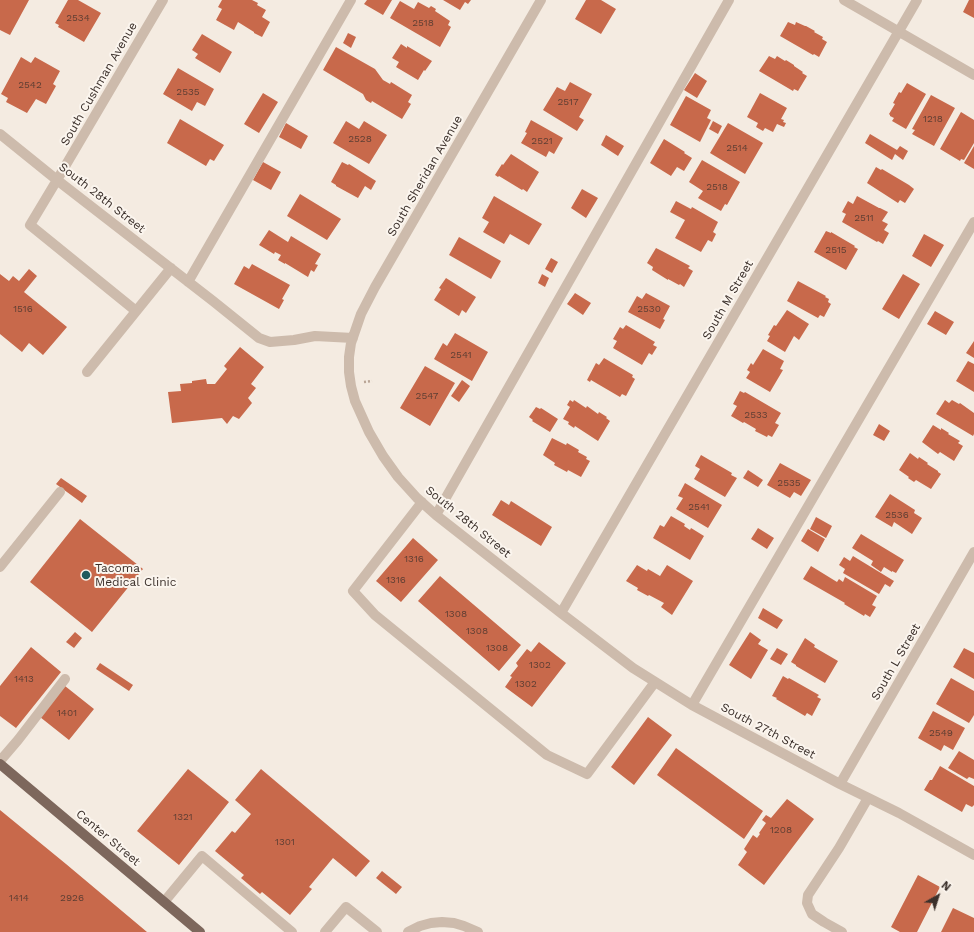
<!DOCTYPE html>
<html>
<head>
<meta charset="utf-8">
<style>
  body { margin:0 }
  #map { position:relative; width:974px; height:932px; overflow:hidden; background:#f4ebe1; font-family:"Work Sans",sans-serif }
  canvas { display:block }
  .north { position:absolute; left:918px; top:876px; width:40px; height:40px; -webkit-text-stroke:3px #fbf5ee; paint-order:stroke; rotate:39deg; font-size:11px; font-weight:700; line-height:16px; text-align:center; color:#3b302b }
  .north::after { content:''; display:block; margin:auto; width:14px; height:18px; background:#3b302b; clip-path:polygon(50% 0,100% 100%,50% 72%,0 100%) }
</style>
</head>
<body>
<div id="map">
<canvas width="974" height="932"></canvas>
<div class="north">N</div>
</div>
<script>
const context = document.querySelector('canvas').getContext('2d');
context.lineJoin = 'round';
function fill(path, color) {
  context.fillStyle = color;
  context.fill(path, 'evenodd');
}
function toPath(rows) {
  const path = new Path2D();
  for (const r of rows) {
    path.moveTo(r[0], r[1]);
    for (let i = 2; i < r.length; i += 2) path.lineTo(r[i], r[i + 1]);
  }
  return path;
}
function trace(path, color, width, dash) {
  context.strokeStyle = color;
  context.lineWidth = width;
  context.lineCap = dash ? 'butt' : 'round';
  context.setLineDash(dash || []);
  context.stroke(path);
}
function write(font, color, halo, rows, align = 'center') {
  context.font = font + ' "Work Sans",sans-serif';
  context.lineWidth = 4;
  context.setLineDash([]);
  context.textBaseline = 'middle';
  context.strokeStyle = halo;
  context.fillStyle = color;
  for (const [text, x, y, turn = 0] of rows) {
    context.save();
    context.translate(x, y);
    context.rotate((+turn || 0) * Math.PI / 180);
    context.textAlign = isNaN(turn) ? turn : align;
    if (halo) context.strokeText(text, 0, 0);
    context.fillText(text, 0, 0);
    context.restore();
  }
}
fill(toPath([
  [0,0,29,0,10,35,0,30],
  [68,0,78,0,101,13,84,42,58,27,59,25,55,23],
  [222,0,252,0,258,3,257,5,266,10,262,17,270,22,262,37,254,33,254,32,238,22,234,30,216,20,222,9,218,7],
  [367,0,392,0,383,15,364,4],
  [443,0,471,0,468,4,465,2,460,10],
  [586,0,601,0,616,9,601,34,575,19],
  [969,0,974,0,974,18,963,12],
  [400,1,414,9,418,2,429,8,431,6,436,9,435,11,450,21,448,25,451,27,440,47,390,18],
  [788,22,795,25,796,22,805,26,806,26,815,31,814,32,823,37,822,39,827,42,819,57,814,54,813,55,780,36],
  [348,33,356,37,351,48,343,43],
  [202,34,232,52,220,73,195,58,198,54,192,50],
  [401,44,407,48,407,46,432,61,425,71,424,70,418,80,396,67,399,62,392,58],
  [336,47,375,69,383,80,390,84,391,82,412,95,408,102,411,104,402,119,372,101,371,103,366,100,363,94,323,70],
  [769,56,775,59,777,56,785,61,786,60,794,65,794,66,803,72,802,73,807,76,798,91,794,89,793,91,759,71],
  [21,57,31,63,35,57,60,71,53,84,56,86,46,104,36,99,27,113,6,102,8,98,1,94],
  [178,68,214,89,205,106,197,102,192,111,163,94],
  [695,73,707,81,697,98,684,90],
  [570,82,592,94,579,117,584,120,577,131,543,110,557,87,565,91],
  [907,83,926,94,906,129,892,121,894,118,890,116,890,115,889,114,895,104,893,103,899,92,901,93],
  [263,93,278,102,259,133,244,124],
  [760,93,787,108,781,119,784,120,783,122,786,123,784,127,777,124,773,132,765,128,763,131,756,127,758,123,747,117],
  [931,95,955,108,934,146,912,134,915,130,912,129],
  [686,96,711,110,707,118,711,120,700,142,670,125],
  [961,112,974,120,974,143,964,160,961,159,960,161,940,149],
  [180,119,224,145,214,161,210,159,206,166,167,143],
  [531,120,563,138,554,154,549,151,546,157,521,143,527,133,525,132],
  [346,121,359,129,364,121,387,135,369,164,333,143],
  [713,121,722,126,718,134,709,129],
  [286,123,308,136,301,149,279,137],
  [728,123,763,143,745,174,710,153],
  [870,134,897,150,900,146,908,151,903,160,895,154,892,160,865,143],
  [606,135,624,146,618,156,601,145],
  [664,139,685,152,684,153,692,158,684,171,677,167,671,176,650,163],
  [974,146,974,169,964,163],
  [511,154,539,172,527,192,523,189,522,190,499,176,498,177,495,175,502,164,503,165],
  [702,160,740,182,727,205,725,204,721,211,698,198,703,191,689,182],
  [263,162,281,172,271,190,253,180],
  [342,162,348,165,349,164,376,181,371,190,365,186,358,198,336,186,336,185,331,182],
  [876,167,881,170,882,169,909,185,914,189,905,203,900,200,898,203,867,183],
  [582,189,598,198,586,218,571,208],
  [300,194,341,219,327,240,287,216],
  [494,196,542,224,529,245,510,234,504,244,483,232,489,222,482,218],
  [857,196,879,208,880,208,888,212,882,221,888,224,884,230,889,233,883,244,878,241,877,242,842,222,846,214,842,212,848,201,853,204],
  [676,201,691,209,692,207,718,222,713,232,716,234,712,242,708,240,701,252,675,238,685,220,670,212],
  [269,230,288,242,291,236,321,254,315,264,318,265,314,272,311,270,308,277,285,263,285,264,278,260,281,255,275,252,274,254,259,245],
  [826,231,831,233,831,232,855,246,854,247,858,249,846,270,814,252],
  [924,234,944,245,931,267,912,256],
  [459,237,501,261,491,279,449,255],
  [656,248,662,251,690,266,688,268,693,271,684,287,680,284,679,285,668,279,668,280,652,270,653,267,647,263],
  [551,258,558,262,552,273,545,269],
  [252,264,290,285,282,299,284,300,279,309,234,284,244,266,249,269],
  [29,269,37,276,24,292,67,327,43,355,29,343,22,352,0,334,0,274,9,281,13,276,19,281],
  [542,274,549,278,545,287,538,283],
  [903,274,920,284,899,319,882,309],
  [446,278,476,297,466,313,462,310,459,316,434,300,441,289,439,288],
  [798,281,826,296,825,297,829,299,828,302,831,304,824,317,820,315,818,318,787,301],
  [575,293,591,303,583,315,567,304],
  [646,293,670,306,663,319,665,320,660,329,628,312,637,296,642,299],
  [787,310,809,324,799,340,794,336,785,352,767,341,770,336,768,335,774,325,776,326],
  [935,311,954,322,946,335,927,324],
  [626,325,655,342,653,345,657,347,652,355,649,353,642,365,613,348,617,341,613,339,620,327,623,329],
  [455,333,488,352,472,381,434,359,443,343,447,346],
  [974,341,974,358,966,353],
  [240,347,264,367,251,384,256,388,248,398,252,403,239,419,233,416,227,424,222,418,172,423,168,392,181,391,180,384,192,383,192,381,206,379,207,384,215,384,227,369,224,366],
  [763,349,784,361,780,369,783,370,770,392,746,378,750,372,747,370,751,363,753,365],
  [604,358,633,375,632,377,635,379,626,396,622,394,620,397,591,380,590,382,587,380,596,363,599,365],
  [968,361,974,364,974,392,956,381],
  [425,366,455,383,430,426,400,408],
  [462,380,470,386,459,402,451,396],
  [740,391,744,393,745,392,781,413,775,423,779,425,772,437,768,435,767,437,755,431,756,429,744,422,743,423,731,416,737,406,733,404],
  [570,400,573,402,574,400,586,408,587,406,598,414,599,412,607,417,606,418,610,421,598,441,575,426,574,428,568,424,569,422,563,419,570,407,567,405],
  [945,400,949,403,952,400,959,404,960,403,974,413,974,434,973,436,936,414],
  [536,407,540,409,541,408,558,419,550,432,532,421,533,420,529,417],
  [879,424,890,431,884,441,873,435],
  [933,425,941,430,941,428,949,433,948,434,960,441,958,443,963,446,954,461,940,452,938,454,922,442],
  [552,438,566,445,567,443,579,450,578,452,587,457,586,459,590,461,581,477,568,470,567,472,554,465,555,463,543,455],
  [910,453,918,459,919,457,928,463,927,464,938,471,938,472,941,474,931,489,916,480,914,482,908,478,909,477,899,470],
  [701,455,732,473,731,475,737,478,725,497,694,479,700,469,695,466],
  [780,463,811,480,801,496,794,492,790,498,767,485],
  [748,470,763,480,758,487,743,478],
  [61,478,87,496,82,503,56,484],
  [685,483,722,505,708,528,676,509,683,498,678,496],
  [890,494,915,510,914,513,922,518,912,534,894,522,892,527,875,517],
  [501,500,509,505,511,501,552,527,541,546,492,515],
  [671,516,685,524,684,526,690,530,691,528,704,536,690,560,653,538,660,525,664,527],
  [816,517,832,526,826,538,810,529],
  [80,519,143,569,92,632,30,582],
  [758,528,774,538,767,549,751,539],
  [808,529,825,539,818,552,801,541],
  [861,534,904,560,896,573,892,571,892,572,884,567,881,572,871,565,873,561,852,548],
  [413,538,438,560,401,602,376,581],
  [853,556,894,581,890,587,885,584,879,594,843,573,845,569,839,565,844,557,850,561],
  [637,565,647,571,648,569,660,576,667,565,693,581,672,615,661,607,664,603,649,595,648,596,637,590,638,588,626,581],
  [811,566,837,582,839,579,843,582,845,577,877,596,872,605,876,607,870,617,865,614,864,616,844,604,845,603,803,579],
  [440,576,521,645,499,671,418,601],
  [763,608,783,620,777,629,758,618],
  [75,632,82,638,74,648,66,642],
  [750,632,761,640,758,644,768,650,751,679,729,665],
  [805,638,815,645,814,647,838,661,825,683,796,666,796,665,791,662],
  [539,642,566,663,532,707,505,687,512,677,510,676,518,666,516,663,527,649,531,652],
  [31,647,61,672,16,728,0,716,0,686],
  [777,648,788,654,781,665,770,659],
  [964,648,974,653,974,679,953,667],
  [100,663,133,685,129,691,96,669],
  [783,676,788,679,789,678,819,695,817,697,821,699,812,716,807,713,805,716,776,699,777,698,772,696],
  [951,678,974,691,974,715,969,723,936,704],
  [65,686,94,709,69,740,40,717],
  [933,711,965,728,953,750,944,745,941,751,918,738],
  [648,717,672,735,634,785,611,767],
  [676,748,763,811,744,839,657,775],
  [959,751,974,760,974,779,969,777,967,779,948,768],
  [940,766,974,786,974,805,972,807,966,804,962,812,924,790,930,780,932,780],
  [188,769,229,802,179,865,137,831],
  [261,769,370,861,356,877,333,858,309,887,312,889,290,915,262,892,260,894,241,878,244,875,215,851,232,831,235,833,251,814,235,800],
  [787,799,814,819,764,885,738,865,747,852,744,849,753,835,757,838,760,834,759,833,766,823,762,820,766,815,771,818],
  [0,810,66,864,147,932,0,932],
  [382,871,402,887,396,894,376,878],
  [918,875,940,887,917,932,900,932,891,927],
  [953,908,974,918,974,932,941,932]
]), '#c8694b');
trace(toPath([
  [364,382,372,381]
]), '#b9a596', 2.5, [2, 2]);
trace(toPath([
  [541,0,375,287,361,314,351,343,349,357,349,372,351,386,355,401,369,432,383,456,398,477,417,498,436,515,561,613,633,668,692,705,840,784,899,813,974,855],
  [844,0,974,75],
  [0,134,57,180,213,301,259,338,270,342,294,340,315,336,353,338],
  [188,282,351,0],
  [136,311,30,225,57,180,163,0],
  [87,372,171,268],
  [422,502,353,591,375,615,547,755,587,774,655,682],
  [436,515,729,0],
  [0,567,60,492],
  [561,613,917,0],
  [692,705,974,222],
  [0,761,18,740,65,679],
  [840,784,974,552],
  [164,902,202,856,292,932],
  [325,932,346,907,377,932],
  [408,932,420,926,431,923,442,922,454,923,464,926,478,932],
  [842,932,824,922,812,914,807,903,808,895,839,848,868,798]
]), '#cdbbac', 10);
trace(toPath([
  [0,764,200,932]
]), '#7d675c', 10);
for (const [x, y, r, color] of [
  [86,575,5,"#1f5a5e"]
]) {
  const dot = new Path2D();
  dot.arc(x, y, r, 0, 2 * Math.PI);
  context.fillStyle = color;
  context.fill(dot);
  trace(dot, '#fbf5ee', 1.5);
}
write('10px', '#5e3e33', null, [
  ["2534",78,18],
  ["2518",423,23],
  ["2542",30,85],
  ["2535",188,92],
  ["2517",568,102],
  ["1218",933,119],
  ["2528",360,139],
  ["2521",542,141],
  ["2514",737,148],
  ["2518",717,187],
  ["2511",864,218],
  ["2515",836,250],
  ["1516",23,309],
  ["2530",649,309],
  ["2541",461,355],
  ["2547",427,396],
  ["2533",756,415],
  ["2535",789,483],
  ["2541",699,507],
  ["2536",897,515],
  ["1316",414,559],
  ["1316",396,580],
  ["1308",456,614],
  ["1308",477,631],
  ["1308",497,648],
  ["1302",540,665],
  ["1413",24,679],
  ["1302",526,684],
  ["1401",67,713],
  ["2549",941,733],
  ["1321",183,817],
  ["1208",781,830],
  ["1301",285,842],
  ["1414",19,898],
  ["2926",72,898]
]);
write('12px', '#3b302b', '#fbf5ee', [
  ["South Cushman Avenue",99,84,-60],
  ["South Sheridan Avenue",425,176,-60],
  ["South 28th Street",102,198,38],
  ["South M Street",728,300,-60],
  ["South 28th Street",468,522,39],
  ["South L Street",896,662,-60],
  ["South 27th Street",768,731,28],
  ["Center Street",108,838,40]
]);
write('12px', '#3b302b', '#fbf5ee', [
  ["Tacoma",95,568],
  ["Medical Clinic",95,582]
], 'left');
</script>
</body>
</html>
